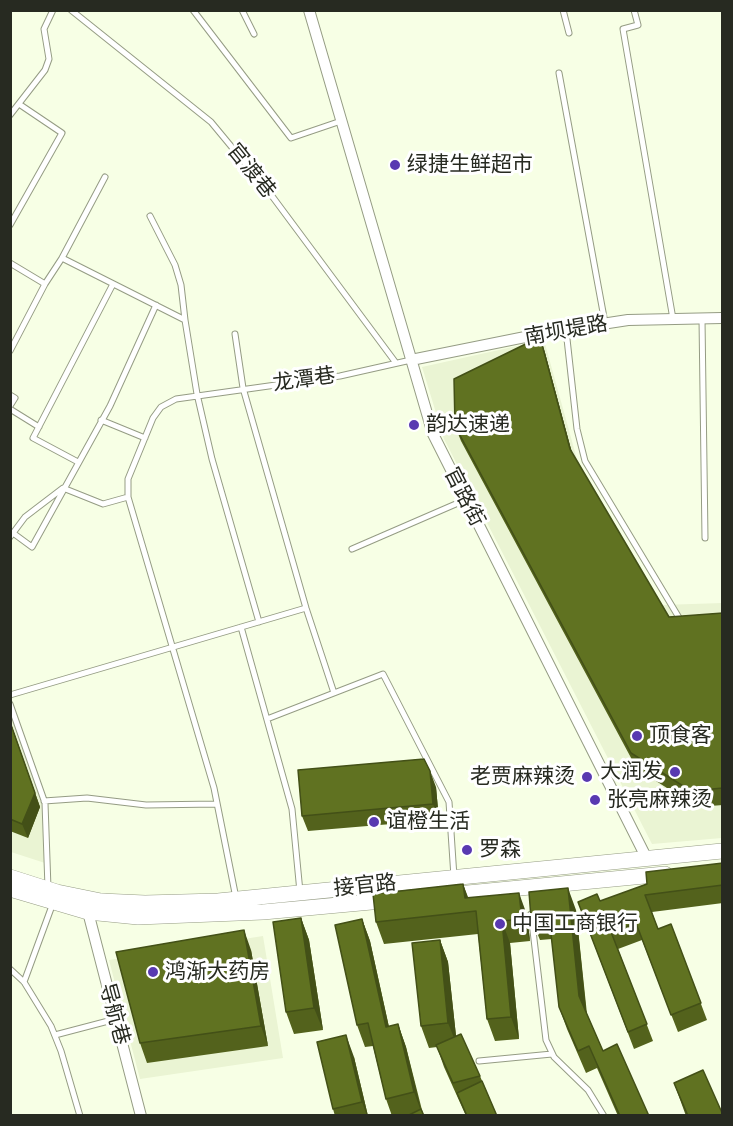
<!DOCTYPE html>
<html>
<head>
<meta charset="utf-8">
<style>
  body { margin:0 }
  #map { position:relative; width:733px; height:1126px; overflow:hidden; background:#f7ffe5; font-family:"PT Sans Narrow",sans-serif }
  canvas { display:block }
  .frame { position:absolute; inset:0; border:12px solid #272a21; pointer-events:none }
</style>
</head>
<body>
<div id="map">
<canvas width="733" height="1126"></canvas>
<div class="frame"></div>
</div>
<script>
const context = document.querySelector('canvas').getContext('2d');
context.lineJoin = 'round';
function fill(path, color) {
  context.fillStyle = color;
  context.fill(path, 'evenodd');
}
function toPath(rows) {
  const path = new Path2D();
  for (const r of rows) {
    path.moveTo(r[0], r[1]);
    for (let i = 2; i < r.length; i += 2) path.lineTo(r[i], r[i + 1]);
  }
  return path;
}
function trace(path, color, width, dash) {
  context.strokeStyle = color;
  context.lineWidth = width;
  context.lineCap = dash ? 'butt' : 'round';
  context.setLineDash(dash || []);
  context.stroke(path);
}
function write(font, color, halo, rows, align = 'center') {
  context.font = font + ' "PT Sans Narrow","Noto Sans SC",sans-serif';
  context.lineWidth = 6;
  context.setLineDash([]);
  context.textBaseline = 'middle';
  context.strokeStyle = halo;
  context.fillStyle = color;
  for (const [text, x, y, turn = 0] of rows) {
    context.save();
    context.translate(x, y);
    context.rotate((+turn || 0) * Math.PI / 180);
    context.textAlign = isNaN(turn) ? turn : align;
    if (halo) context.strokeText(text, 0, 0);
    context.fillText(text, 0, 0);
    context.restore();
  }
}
fill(toPath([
  [544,340,578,463,662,605,722,603,722,838,652,844,444,439,422,367],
  [10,708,43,804,45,863,11,852],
  [263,936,283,1058,140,1079,109,960]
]), '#eaf4d3');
const service = toPath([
  [71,10,211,122,269,192,396,363],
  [193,10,291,138,341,121],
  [242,10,254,34],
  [563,10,569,33],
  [634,10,638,25,623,29,673,319],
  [559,73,605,323],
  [10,115,45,70,49,59,44,29,53,10],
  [150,216,175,265,181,285,185,320],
  [10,225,62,133,19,104],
  [62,258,105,177],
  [10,263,45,284,62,258,185,320,197,394,212,459,259,622],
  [702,319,705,538],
  [566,330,577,429,585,461,681,621],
  [235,334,243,388,306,608,334,693],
  [10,351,45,284],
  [10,395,15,398,10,406],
  [10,409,39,427],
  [101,420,145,438],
  [78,462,33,438,113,284],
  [13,533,32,547,110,406,156,305],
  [10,537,25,517,63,488,103,504,128,497],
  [352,549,465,500],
  [241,627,292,809,300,892],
  [10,695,306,608],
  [10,704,45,803,48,888],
  [267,719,383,674,449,802,454,877],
  [44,801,87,798,146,805,217,804],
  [236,898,214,788,128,497,128,479,153,418,161,407,176,399,340,376,411,360],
  [531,914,546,1040,554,1057,588,1090,604,1116],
  [10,969,24,982,51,1026,61,1051,80,1116],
  [24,982,53,903],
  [55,1035,116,1019],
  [479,1061,552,1054]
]);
const minor = toPath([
  [309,10,433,434,646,857],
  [411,360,550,332,628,320,722,318],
  [88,912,141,1116]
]);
const secondary = toPath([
  [10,877,57,892,101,901,145,903,218,901,722,851],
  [10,889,88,912,138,917,263,912,393,900],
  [447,895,665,874]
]);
trace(service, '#959c84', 7);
trace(minor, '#959c84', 12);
trace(secondary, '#959c84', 16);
trace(service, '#fff', 5);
trace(minor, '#fff', 10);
trace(secondary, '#fff', 15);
fill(toPath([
  [540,337,545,353,572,453,669,617,723,613,723,805,697,807,637,769,461,441,455,426],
  [10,721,40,807,28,838,10,831],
  [436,787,439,820,308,831,302,816],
  [723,863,723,903,652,912,658,929,671,924,707,1020,678,1032,642,940,618,949,653,1041,634,1049,578,902,600,901],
  [463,884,468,897,527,915,530,941,510,943,519,1039,495,1041,487,1019,478,934,384,944,376,922],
  [576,910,587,1014,603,1051,649,1116,618,1116,597,1068,586,1073,567,1029,559,1007,552,939,540,940,531,918],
  [301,918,309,940,323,1030,294,1034,286,1012],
  [362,919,370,941,389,1027,398,1024,406,1047,422,1110,424,1116,392,1116,386,1099,373,1046,365,1047,357,1025],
  [440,940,448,962,456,1036,480,1076,497,1116,466,1116,444,1067,437,1047,429,1048,421,1026],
  [251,950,268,1046,147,1063,140,1043],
  [354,1057,368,1116,335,1116,333,1109],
  [674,1083,723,1116,686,1116]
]), '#53621c');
fill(toPath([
  [540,337,545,353,575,464,570,449],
  [10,721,40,807,28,838,22,824],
  [430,771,436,787,439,820,433,804],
  [463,884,471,907,465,898],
  [568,888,576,910,587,1019,579,996],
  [519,893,527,915,530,941,522,919],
  [301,918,309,940,323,1030,314,1008],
  [362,919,370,941,394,1050,386,1027],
  [502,921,510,943,519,1039,511,1017],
  [244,930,251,950,268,1046,261,1026],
  [440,940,448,962,457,1045,448,1023],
  [398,1024,406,1047,422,1114,414,1092],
  [346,1035,354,1057,368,1116,367,1116,362,1102]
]), '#435017');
const building = toPath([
  [540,337,570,449,669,617,723,613,723,788,691,791,631,753,455,426,454,379,540,337],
  [10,722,35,793,22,824,10,819,10,722],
  [424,759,430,771,433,804,302,816,298,770,424,759],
  [723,863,723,885,645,895,658,929,671,924,701,1003,671,1015,636,923,611,932,647,1024,628,1032,578,902,597,894,600,901,647,884,646,872,723,863],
  [463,884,465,898,519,893,522,919,502,921,511,1017,487,1019,476,911,376,922,373,894,463,884],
  [568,888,579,996,603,1051,617,1044,649,1116,620,1116,589,1046,578,1051,559,1007,549,916,531,918,529,892,568,888],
  [301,918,314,1008,286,1012,273,922,301,918],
  [362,919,386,1027,398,1024,414,1092,386,1099,368,1023,357,1025,335,925,362,919],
  [244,930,261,1026,140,1043,116,952,244,930],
  [440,940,448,1023,421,1026,412,943,440,940],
  [461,1034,480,1076,453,1083,436,1045,461,1034],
  [346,1035,362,1102,333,1109,317,1042,346,1035],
  [703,1070,723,1115,723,1116,688,1116,674,1083,703,1070],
  [482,1081,497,1116,467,1116,457,1093,482,1081],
  [421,1109,424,1116,407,1116,421,1109]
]);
fill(building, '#607221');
trace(building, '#435017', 1.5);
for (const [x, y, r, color] of [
  [395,165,6,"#5839b1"],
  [414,425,6,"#5839b1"],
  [637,736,6,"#5839b1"],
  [675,772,6,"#5839b1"],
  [587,777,6,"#5839b1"],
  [595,800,6,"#5839b1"],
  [374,822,6,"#5839b1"],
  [467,850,6,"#5839b1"],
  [500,924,6,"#5839b1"],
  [153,972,6,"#5839b1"]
]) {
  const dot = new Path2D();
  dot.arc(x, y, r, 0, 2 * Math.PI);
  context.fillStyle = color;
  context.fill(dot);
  trace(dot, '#fff', 2);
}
write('21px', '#272a21', '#fff', [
  ["绿捷生鲜超市",407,165],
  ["韵达速递",426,425],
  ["顶食客",649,736],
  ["大润发",663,772,"right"],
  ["老贾麻辣烫",575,777,"right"],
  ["张亮麻辣烫",607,800],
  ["谊橙生活",386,822],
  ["罗森",479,850],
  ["中国工商银行",512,924],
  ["鸿渐大药房",165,972]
], 'left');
write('21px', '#272a21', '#fff', [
  ["官渡巷",251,171,51],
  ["南坝堤路",566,331,-10],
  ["龙潭巷",304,380,-8],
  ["官路街",464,497,63],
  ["接官路",365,886,-6],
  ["导航巷",114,1014,75]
]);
</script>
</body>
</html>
